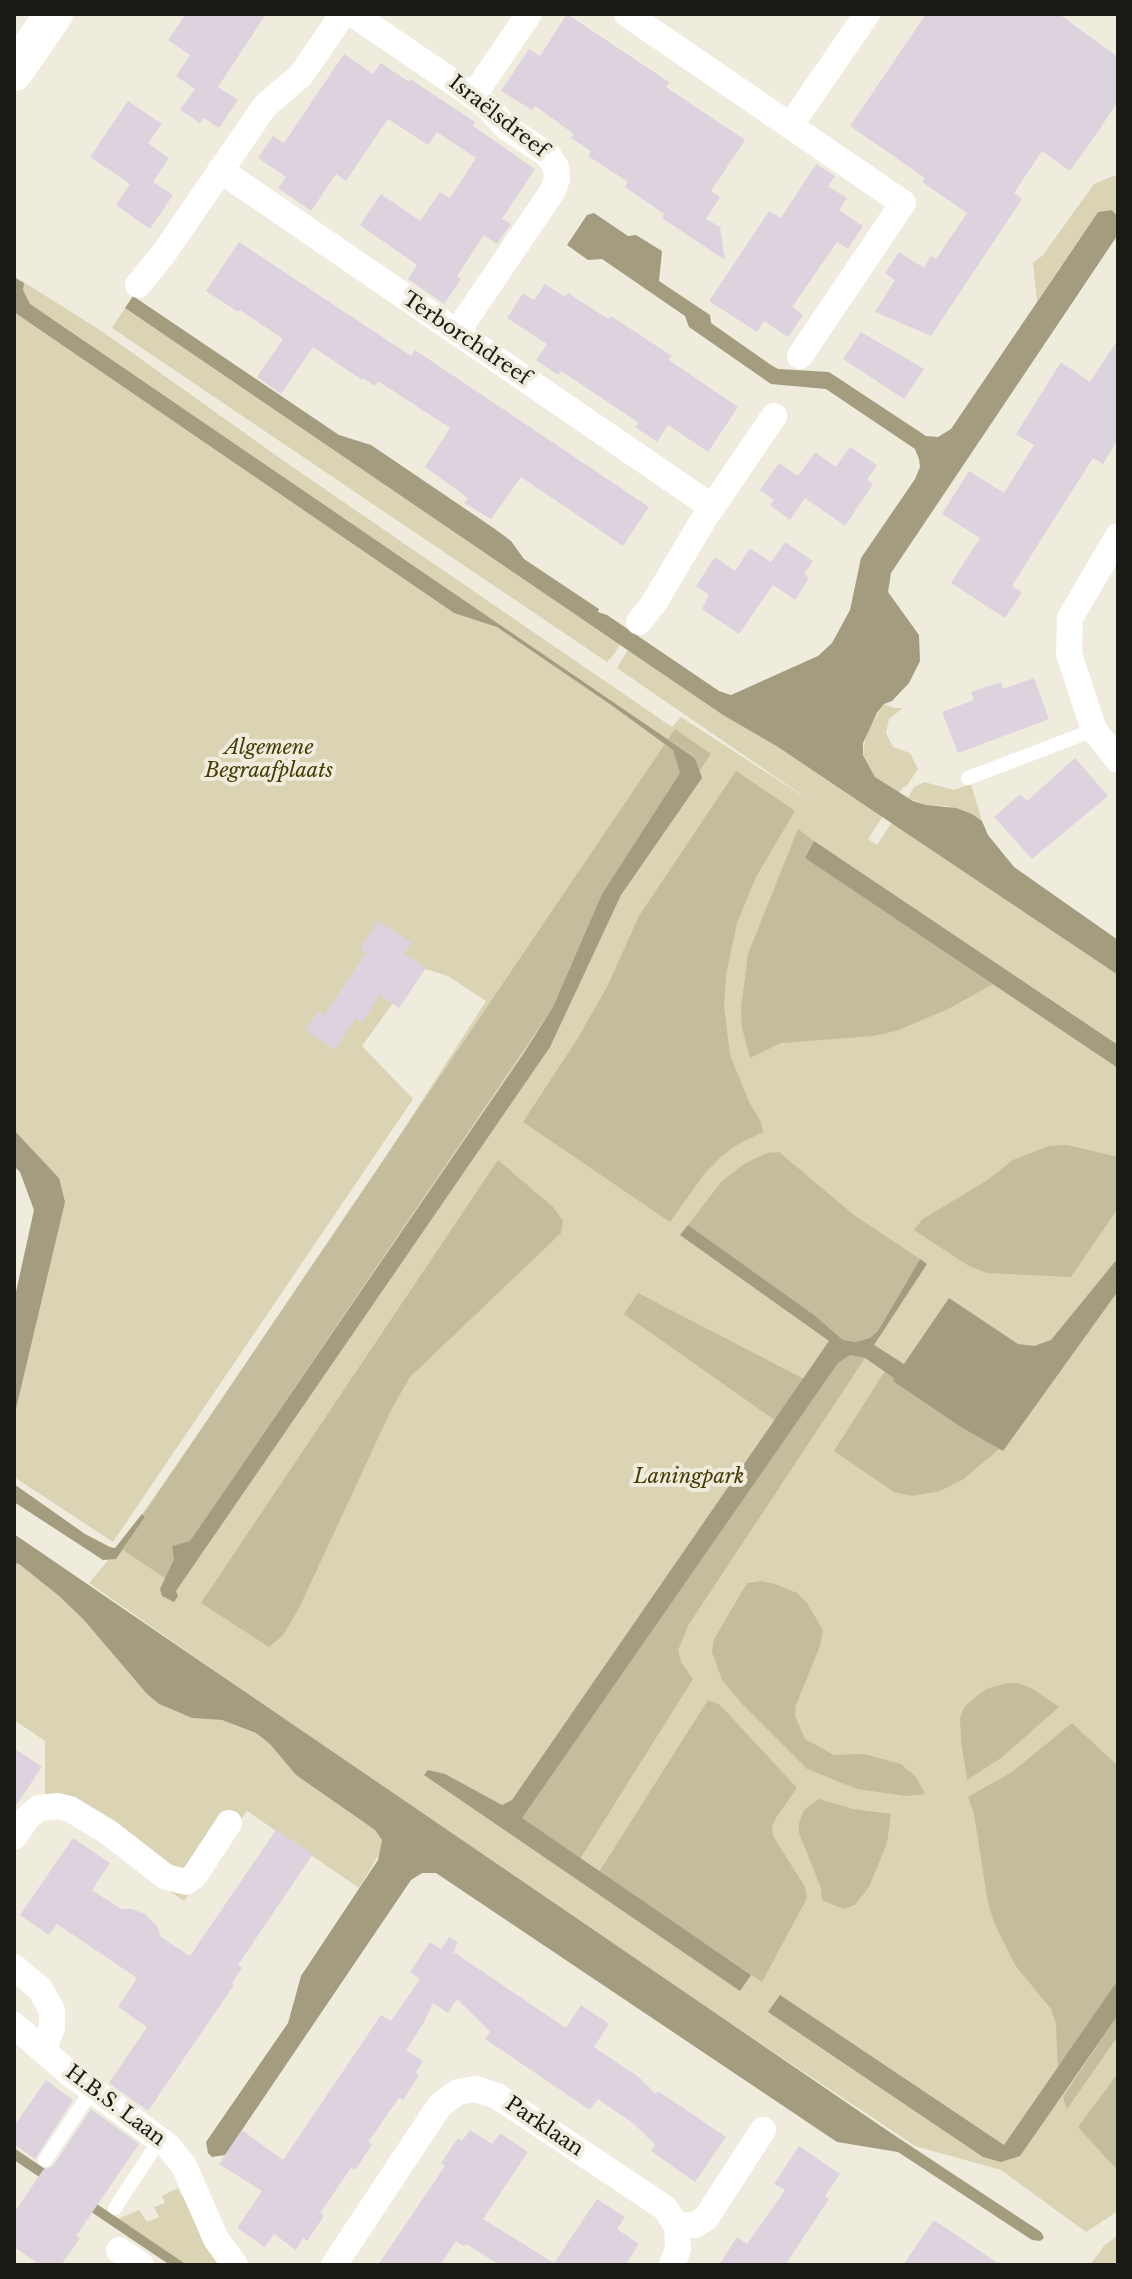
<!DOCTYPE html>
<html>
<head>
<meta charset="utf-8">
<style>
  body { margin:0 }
  #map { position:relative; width:1132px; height:2279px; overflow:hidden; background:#efecdd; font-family:"Libre Baskerville",serif }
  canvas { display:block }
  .frame { position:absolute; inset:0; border:16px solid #1a1914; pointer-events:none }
</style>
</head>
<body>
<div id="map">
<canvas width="1132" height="2279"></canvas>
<div class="frame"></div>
</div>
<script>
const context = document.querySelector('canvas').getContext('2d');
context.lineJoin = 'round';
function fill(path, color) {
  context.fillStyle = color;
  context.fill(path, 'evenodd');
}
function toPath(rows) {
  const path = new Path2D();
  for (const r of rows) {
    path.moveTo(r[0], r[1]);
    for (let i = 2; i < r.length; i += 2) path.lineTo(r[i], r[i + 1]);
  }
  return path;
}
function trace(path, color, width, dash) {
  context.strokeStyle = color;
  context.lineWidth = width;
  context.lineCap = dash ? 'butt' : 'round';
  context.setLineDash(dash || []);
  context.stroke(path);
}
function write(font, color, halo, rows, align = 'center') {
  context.font = font + ' "Libre Baskerville",serif';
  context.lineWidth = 8;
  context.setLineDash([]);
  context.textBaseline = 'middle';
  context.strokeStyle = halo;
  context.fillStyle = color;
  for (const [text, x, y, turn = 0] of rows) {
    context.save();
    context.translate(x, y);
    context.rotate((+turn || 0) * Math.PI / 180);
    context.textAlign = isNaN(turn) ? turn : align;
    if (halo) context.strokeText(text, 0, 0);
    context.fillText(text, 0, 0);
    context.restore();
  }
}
fill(toPath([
  [1113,176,1118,176,1118,217,1112,210,1098,212,1037,301,1033,263,1043,255,1094,184],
  [14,276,103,332,291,466,672,727,681,717,815,804,617,668,628,650,723,715,778,747,883,816,868,839,877,845,892,822,1118,975,1118,2211,1086,2232,1001,2170,915,2146,509,1876,89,1583,119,1547,319,1261,486,1001,448,976,419,967,362,1046,413,1099,113,1542,14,1477,14,1417,59,1178,14,1130],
  [125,308,620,645,614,654,607,662,112,328],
  [884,704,894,708,903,708,889,719,886,733,893,747,910,753,918,769,906,787,904,786,899,793,875,777,863,754,866,734],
  [924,782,954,790,971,784,982,821,972,814,946,806,926,805,908,798,914,787],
  [14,1563,19,1564,59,1596,83,1619,147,1694,159,1704,192,1718,222,1720,256,1733,270,1743,296,1775,375,1830,382,1840,381,1851,359,1888,247,1811,184,1901,138,1869,72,1816,45,1818,45,1741,14,1720],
  [178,2188,181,2195,189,2199,204,2230,201,2238,218,2265,187,2265,118,2219,139,2210,147,2222,159,2217,154,2207,165,2203,162,2196],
  [1118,2235,1118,2258,1113,2265,1090,2265,1104,2246]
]), '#dad3b4');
fill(toPath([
  [675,729,711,754,699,771,695,757,668,739],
  [665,744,673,750,680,773,602,894,553,1007,190,1541,172,1546,174,1559,165,1578,123,1550,145,1517,143,1515],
  [736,771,795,811,756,877,737,923,726,975,724,1006,730,1055,750,1104,761,1122,763,1132,735,1146,721,1157,704,1174,670,1222,523,1122,578,1038,607,987,639,916],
  [798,829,814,841,805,858,993,984,948,1009,896,1031,873,1036,781,1043,750,1058,742,1028,741,1008,748,954],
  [1067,1145,1118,1157,1118,1208,1071,1277,987,1273,969,1266,914,1230,923,1219,986,1181,1013,1160,1049,1146],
  [779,1152,854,1215,920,1259,878,1331,870,1338,857,1342,843,1340,814,1315,688,1225,722,1181,744,1164,767,1153],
  [498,1160,553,1207,563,1221,561,1233,410,1377,392,1408,300,1606,284,1634,269,1647,201,1603],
  [638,1293,804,1379,776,1421,624,1314],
  [850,1355,865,1358,689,1624,678,1650,681,1662,693,1679,580,1859,521,1819,838,1363],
  [885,1371,895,1378,893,1381,999,1449,962,1480,940,1491,912,1496,894,1492,834,1451],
  [761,1581,775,1584,797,1593,807,1603,823,1630,820,1646,796,1705,795,1716,805,1739,834,1755,864,1754,901,1764,916,1777,925,1794,906,1796,857,1789,807,1769,743,1705,722,1680,712,1652,714,1639,747,1583],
  [1008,1683,1018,1683,1033,1689,1059,1707,1001,1758,967,1780,961,1740,960,1717,965,1706,986,1689],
  [708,1700,720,1705,797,1788,777,1816,772,1827,773,1836,805,1887,807,1898,762,1982,599,1872],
  [1072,1723,1118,1766,1118,1841,1115,1846,1118,1849,1118,1980,1058,2069,1056,2024,1051,2009,1015,1965,995,1925,988,1903,974,1814,968,1797,1012,1772],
  [819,1799,853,1809,891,1814,887,1843,869,1887,855,1905,844,1909,822,1900,821,1888,799,1833,799,1823,804,1810],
  [1118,2015,1118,2036,1067,2109,1063,2097],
  [1116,2076,1118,2077,1118,2171,1078,2127]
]), '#c3bd9e');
fill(toPath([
  [1112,210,1118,217,1118,233,1115,239,891,573,888,592,919,635,920,661,909,683,892,701,884,704,877,713,863,743,863,755,875,777,913,801,926,805,956,808,972,814,982,821,988,835,1014,867,1118,940,1118,975,778,747,723,715,125,308,133,296,339,435,371,445,495,529,511,541,524,559,599,609,598,612,607,615,719,691,731,695,818,656,832,643,850,610,861,558,915,479,920,467,919,459,915,449,826,389,771,384,689,327,685,316,602,259,588,260,567,245,587,215,594,213,628,236,636,235,662,251,659,281,710,315,711,323,771,365,778,369,829,372,926,436,938,437,951,429,1098,212],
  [15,278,24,283,23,290,30,304,695,758,702,778,621,895,550,1047,176,1591,178,1596,174,1602,162,1596,160,1589,174,1559,172,1546,190,1541,524,1053,553,1007,602,894,680,773,673,750,614,707,497,627,454,613,14,312],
  [814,841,1118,1045,1118,1068,805,858],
  [14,1130,59,1178,65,1202,14,1417,14,1301,34,1210,20,1172,14,1166],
  [688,1225,814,1315,843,1340,856,1342,870,1338,878,1331,920,1259,927,1264,874,1345,904,1364,949,1298,1018,1344,1034,1346,1051,1340,1118,1258,1118,1291,1003,1451,961,1427,893,1381,894,1378,865,1358,850,1355,838,1363,522,1818,751,1975,740,1991,424,1775,428,1770,445,1774,502,1805,512,1800,829,1341,680,1235],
  [14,1484,85,1534,110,1547,115,1548,142,1514,145,1517,116,1559,103,1560,14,1502],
  [14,1534,891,2133,1041,2232,1044,2238,1040,2241,1032,2240,898,2152,837,2142,436,1873,422,1873,411,1880,225,2155,212,2157,208,2153,206,2142,288,2023,301,1976,378,1860,382,1840,375,1830,296,1775,270,1744,256,1733,222,1720,192,1718,159,1704,147,1694,83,1619,59,1596,19,1564,14,1563],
  [1118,1980,1118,2015,1020,2156,1001,2162,983,2157,768,2012,780,1995,1004,2145],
  [14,2148,187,2265,170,2265,14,2160]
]), '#a39c7e');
fill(toPath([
  [186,14,266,14,218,87,238,100,219,128,204,118,200,123,180,110,195,89,176,76,190,55,168,40],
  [567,14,669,82,666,87,745,140,711,191,720,197,706,219,720,227,725,260,662,218,664,214,625,187,628,182,588,156,591,151,571,138,574,134,535,106,532,110,501,91,529,49,540,56],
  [926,14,1059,14,1118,57,1118,101,1099,130,1070,171,1042,151,1014,193,1022,199,931,336,875,312,895,280,885,273,899,252,924,268,931,256,936,259,967,213,922,182,925,178,850,126],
  [344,54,373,74,381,63,409,82,410,79,475,122,473,126,535,169,502,219,511,224,497,244,484,235,457,276,461,279,444,304,408,279,417,265,360,225,381,194,420,221,440,192,450,198,476,158,437,132,428,145,388,119,346,181,336,174,311,211,278,188,286,177,258,158,273,136,284,143],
  [128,101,162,124,148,143,169,158,153,182,173,195,150,229,116,205,130,184,90,157],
  [816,164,835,176,828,186,847,198,839,210,863,226,848,249,837,242,815,274,792,307,803,315,788,337,764,321,757,332,709,301,769,211,781,218],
  [239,242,411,356,415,350,649,507,623,546,521,477,491,519,464,503,468,498,425,467,450,428,378,381,375,386,363,378,362,380,313,347,281,394,257,377,283,339,240,310,238,312,206,291],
  [545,284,565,297,568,293,608,319,611,316,672,356,669,360,738,407,708,452,668,425,657,442,635,427,639,423,561,371,558,375,536,360,547,344,507,318,523,293,534,300],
  [861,332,924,369,904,399,843,359],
  [1118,339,1118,439,1103,464,1093,458,1039,543,1012,586,1022,592,1005,618,951,583,980,538,942,514,969,471,1004,493,1034,445,1016,434,1061,362,1090,382],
  [850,447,877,465,867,480,873,484,845,526,805,498,790,520,770,505,774,500,760,490,779,463,798,476,815,452,836,467],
  [785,542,813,561,804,574,809,578,795,600,773,585,739,634,702,609,709,595,696,586,715,557,735,571,750,548,771,562],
  [1034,678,1049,719,958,753,942,712,974,700,971,692,1001,682,1003,689],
  [1075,758,1108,796,1032,859,994,817,1020,794,1027,801],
  [378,921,412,943,404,954,426,968,399,1008,380,995,362,1022,356,1018,335,1050,305,1030,318,1011,324,1015,366,953,360,949],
  [14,1748,42,1767,14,1808],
  [276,1830,313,1854,238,1965,242,1968,232,1983,234,1985,148,2111,109,2083,147,2027,118,2007,137,1978,57,1924,49,1935,20,1915,73,1838,110,1863,92,1890,121,1909,132,1909,145,1914,157,1926,161,1937,190,1956],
  [449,1937,458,1942,452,1956,455,1953,566,2028,581,2005,609,2024,594,2047,640,2078,656,2094,658,2091,726,2137,695,2182,651,2151,655,2145,634,2124,598,2099,590,2110,485,2039,490,2032,457,1999,448,2013,433,2003,423,2024,406,2050,423,2061,416,2072,419,2075,403,2100,399,2098,368,2142,372,2145,355,2170,351,2168,320,2213,324,2216,307,2241,303,2238,296,2250,274,2234,265,2247,237,2228,262,2191,219,2164,242,2130,283,2160,381,2015,391,2021,420,1979,410,1972,430,1942,441,1949],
  [46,2080,73,2100,35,2159,14,2144,14,2126],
  [91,2109,139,2144,76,2236,80,2238,61,2265,40,2265,14,2247,14,2213,43,2170,53,2166],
  [470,2130,492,2144,500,2133,528,2152,483,2219,554,2263,597,2199,625,2217,617,2229,639,2244,625,2265,500,2265,466,2244,464,2246,456,2241,440,2265,378,2265,445,2166,441,2163,458,2138,462,2141],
  [799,2146,840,2174,825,2196,829,2199,785,2265,719,2265,737,2237,747,2244,785,2190,774,2184],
  [934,2220,958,2236,1000,2265,903,2265]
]), '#ddd3df');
trace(toPath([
  [968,778,1094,730],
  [45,2160,92,2090],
  [115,2208,161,2138]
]), '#fff', 14);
trace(toPath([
  [353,14,485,104,507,128,548,155,556,167,557,179,552,192,457,332],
  [627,14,903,203,800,356],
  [473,96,529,14],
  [790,126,867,14],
  [220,170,712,507],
  [138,285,164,253,265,106,301,75,343,14],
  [1118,536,1070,618,1069,654,1094,730,1118,760],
  [639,622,654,603,702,522,774,416],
  [14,1837,28,1817,39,1808,58,1806,70,1809,108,1832,166,1877,186,1882,195,1875,229,1823],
  [14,1967,40,1989,52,2010,52,2028,43,2050],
  [14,2025,69,2073,168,2146,184,2166,216,2239,235,2265],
  [677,2226,695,2225,706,2218,763,2130],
  [119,2250,141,2265],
  [334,2265,440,2105,458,2092,476,2089,497,2096,665,2208,677,2226,678,2249,672,2265]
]), '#fff', 26);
trace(toPath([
  [14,72,54,14]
]), '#fff', 38);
write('20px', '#1a1914', '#efecdd', [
  ["Israëlsdreef",498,117,38],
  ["Terborchdreef",466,339,34],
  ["H.B.S. Laan",115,2106,37],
  ["Parklaan",544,2127,34]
]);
write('italic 20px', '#453a00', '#efecdd', [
  ["Algemene",269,748],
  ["Begraafplaats",269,771],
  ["Laningpark",689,1477]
]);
</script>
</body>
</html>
